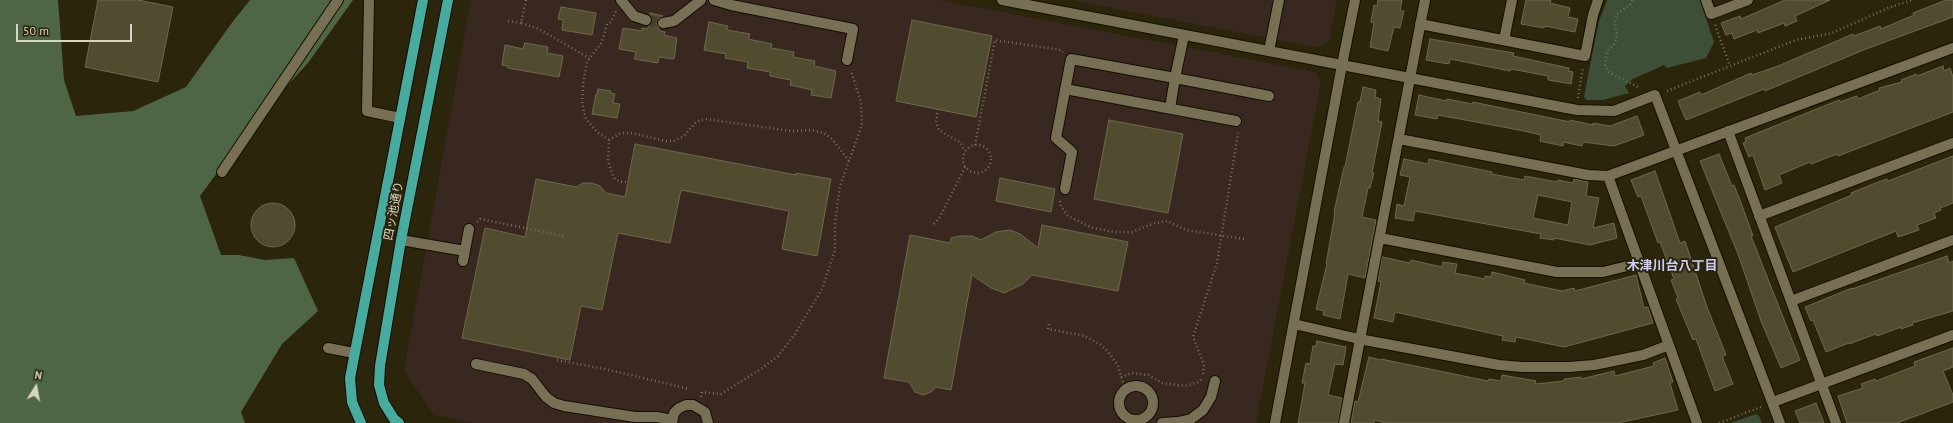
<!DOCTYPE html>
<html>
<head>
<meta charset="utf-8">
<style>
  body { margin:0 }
  #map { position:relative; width:1953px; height:423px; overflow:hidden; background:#2b250b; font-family:"PT Sans",sans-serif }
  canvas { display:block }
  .north { position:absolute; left:16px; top:367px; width:40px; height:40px; -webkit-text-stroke:3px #2b250b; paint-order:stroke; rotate:11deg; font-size:11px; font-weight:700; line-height:16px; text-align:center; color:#d8d4c5 }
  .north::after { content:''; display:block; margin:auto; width:14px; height:18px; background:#d8d4c5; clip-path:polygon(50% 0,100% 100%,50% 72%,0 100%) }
  .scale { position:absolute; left:16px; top:24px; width:116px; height:18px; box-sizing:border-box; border:2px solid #d8d4c5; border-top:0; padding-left:5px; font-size:12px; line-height:14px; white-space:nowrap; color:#d8d4c5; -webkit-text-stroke:3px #2b250b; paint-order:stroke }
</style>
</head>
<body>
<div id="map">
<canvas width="1953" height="423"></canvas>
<div class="north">N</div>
<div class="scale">50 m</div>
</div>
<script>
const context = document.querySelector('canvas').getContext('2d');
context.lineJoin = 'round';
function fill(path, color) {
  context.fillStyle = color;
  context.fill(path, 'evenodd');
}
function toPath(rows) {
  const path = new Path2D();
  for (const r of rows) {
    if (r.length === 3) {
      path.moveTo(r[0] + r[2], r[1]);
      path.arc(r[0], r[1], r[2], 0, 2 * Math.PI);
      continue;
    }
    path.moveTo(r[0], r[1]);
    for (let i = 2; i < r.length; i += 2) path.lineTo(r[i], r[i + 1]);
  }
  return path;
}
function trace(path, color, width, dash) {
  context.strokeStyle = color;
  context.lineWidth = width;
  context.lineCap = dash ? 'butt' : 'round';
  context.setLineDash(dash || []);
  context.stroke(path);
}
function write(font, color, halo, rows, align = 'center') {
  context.font = font + ' "PT Sans","Noto Sans JP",sans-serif';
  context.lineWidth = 4;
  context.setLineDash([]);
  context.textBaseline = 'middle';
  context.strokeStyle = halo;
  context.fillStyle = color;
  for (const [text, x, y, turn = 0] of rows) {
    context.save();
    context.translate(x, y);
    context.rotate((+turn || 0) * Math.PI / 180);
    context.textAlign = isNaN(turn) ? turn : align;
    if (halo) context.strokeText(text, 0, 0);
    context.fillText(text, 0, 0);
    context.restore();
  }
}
fill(toPath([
  [471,0,940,0,1315,72,1321,82,1256,423,473,423,434,415,404,371],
  [1071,0,1337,0,1329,42,1319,48]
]), '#39281f');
fill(toPath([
  [1607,0,1700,0,1714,42,1706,58,1667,68,1664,65,1633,79,1625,86,1629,93,1603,100,1587,100,1584,97,1592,55,1599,21],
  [1756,414,1759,416,1762,423,1731,423]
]), '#3e4f38');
fill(toPath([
  [0,0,58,0,64,80,76,116,133,111,186,87,231,24,250,0,353,0,308,63,259,116,200,196,221,255,239,255,265,260,294,258,318,311,282,344,241,412,245,423,0,423]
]), '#4e6645');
const building = toPath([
  [98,0,138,0,173,7,158,82,85,67,98,0],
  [1378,0,1402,0,1400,11,1404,11,1400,28,1394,27,1388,51,1370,47,1374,23,1371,22,1374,5,1377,6,1378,0],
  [1526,0,1551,0,1550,3,1570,8,1568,17,1578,19,1575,32,1545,26,1544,28,1521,24,1526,0],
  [1785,0,1830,0,1795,16,1797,21,1785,26,1784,23,1758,33,1757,30,1734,39,1732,33,1726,35,1721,23,1740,16,1741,19,1785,0],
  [1946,0,1953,0,1953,17,1866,49,1765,91,1764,89,1686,120,1678,101,1700,92,1701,95,1751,73,1752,75,1778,66,1853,34,1854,36,1880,26,1881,29,1914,15,1913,13,1946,0],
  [561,7,596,13,592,35,562,30,563,20,558,19,561,7],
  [650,13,663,16,659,18,657,24,660,31,665,32,664,35,677,38,674,59,659,57,658,63,634,59,636,52,619,49,623,28,642,31,642,28,647,29,652,22,650,13],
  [912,20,992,36,976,117,896,101,912,20],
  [709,22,728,26,727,30,750,34,748,39,772,44,771,48,794,52,793,57,815,61,814,66,836,71,831,98,811,95,812,90,790,85,791,80,770,76,770,72,747,68,748,62,725,58,726,54,704,50,709,22],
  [1430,39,1514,53,1513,56,1569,68,1568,71,1573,72,1571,84,1548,80,1548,76,1511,69,1510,71,1450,59,1449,64,1426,60,1430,39],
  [525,43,548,47,547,53,563,56,559,77,508,68,508,66,502,65,505,45,523,49,525,43],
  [1943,66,1944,71,1950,68,1953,77,1953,112,1838,156,1837,154,1811,164,1810,162,1779,175,1782,183,1765,190,1753,155,1749,157,1743,143,1746,142,1745,138,1839,100,1840,102,1857,96,1858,99,1880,90,1879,88,1902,82,1901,80,1916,74,1917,76,1943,66],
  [1363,87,1376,90,1375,97,1381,99,1378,121,1382,122,1372,173,1374,173,1370,188,1368,188,1362,217,1376,220,1365,278,1348,274,1340,319,1323,315,1324,311,1316,309,1327,264,1326,264,1335,213,1334,212,1344,167,1345,167,1358,102,1360,102,1363,87],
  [598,89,611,91,610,93,615,94,613,103,620,104,617,118,592,114,596,94,597,95,598,89],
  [1419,95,1446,101,1447,99,1472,104,1473,102,1570,122,1570,120,1593,125,1593,123,1610,126,1637,116,1644,135,1614,146,1583,142,1582,146,1563,142,1563,146,1540,141,1541,135,1519,130,1438,115,1437,119,1415,115,1419,95],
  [1109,120,1183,134,1168,213,1094,199,1109,120],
  [635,144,796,175,796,173,831,179,817,256,782,249,789,211,681,190,670,243,618,233,602,310,581,306,570,360,462,338,485,228,525,237,536,179,576,187,583,183,592,183,600,186,606,193,625,197,635,144],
  [1719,154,1732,186,1734,185,1740,200,1753,236,1751,236,1800,360,1781,368,1761,321,1738,254,1700,161,1719,154],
  [1953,156,1953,203,1940,208,1941,210,1934,213,1936,218,1917,225,1919,230,1898,237,1896,231,1793,272,1775,227,1852,195,1851,193,1873,184,1887,179,1888,181,1953,156],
  [1404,159,1428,164,1429,159,1492,172,1492,174,1524,180,1525,176,1557,182,1558,180,1573,183,1574,179,1588,182,1586,196,1599,198,1593,228,1614,223,1617,238,1590,245,1554,238,1554,240,1540,238,1541,234,1415,211,1413,221,1395,218,1397,204,1404,206,1410,177,1400,175,1404,159],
  [1538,195,1572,202,1568,225,1533,218,1538,195],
  [1655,171,1680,243,1685,241,1707,307,1726,355,1722,356,1733,384,1715,391,1696,339,1693,340,1676,299,1678,298,1671,280,1674,279,1660,242,1658,243,1641,196,1638,197,1631,180,1655,171],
  [1000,178,1055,189,1051,212,996,201,1000,178],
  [273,225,22],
  [1042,225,1128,242,1118,291,1032,275,1023,284,1004,293,991,288,972,275,951,390,936,387,931,392,923,395,915,392,909,382,884,378,910,235,950,243,951,238,959,236,972,236,981,240,996,232,1010,230,1020,234,1038,248,1042,225],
  [1947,256,1949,263,1953,261,1953,311,1912,323,1913,325,1901,329,1901,327,1877,336,1876,334,1849,344,1849,343,1826,352,1813,320,1811,321,1805,307,1852,288,1852,289,1947,256],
  [1382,257,1410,263,1411,260,1442,267,1443,262,1457,264,1455,273,1485,279,1485,276,1491,277,1492,272,1525,280,1524,283,1562,291,1574,288,1575,291,1636,275,1644,308,1648,307,1653,323,1564,347,1516,337,1515,342,1502,340,1503,336,1395,312,1393,322,1374,318,1381,282,1378,281,1382,257],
  [1317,341,1346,347,1343,365,1335,364,1328,395,1342,398,1338,423,1298,423,1305,383,1302,383,1306,363,1310,364,1313,346,1316,346,1317,341],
  [1953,348,1953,367,1943,371,1953,395,1953,402,1897,423,1847,423,1838,396,1863,388,1861,384,1875,379,1876,381,1915,366,1914,362,1953,348],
  [1369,357,1381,360,1381,359,1488,381,1489,379,1501,381,1502,375,1536,381,1535,384,1564,381,1564,379,1581,377,1581,379,1614,371,1615,376,1654,366,1653,363,1665,358,1673,382,1670,383,1678,410,1618,423,1386,423,1374,420,1374,423,1351,423,1355,401,1358,402,1359,398,1369,357],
  [1816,403,1824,423,1800,423,1795,411,1816,403]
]);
fill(building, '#514b30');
trace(building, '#6f684c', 1);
trace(toPath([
  [646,20,663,23]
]), '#453f27', 10, [10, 5]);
const minor = toPath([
  [369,0,367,111,400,118],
  [621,0,634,16,646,20],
  [714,0,731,5,853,29,847,60],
  [1002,0,1342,65,1355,0],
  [1706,0,1711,14,1748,0],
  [663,23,674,21,701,0],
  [1420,24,1585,56,1593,15,1598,0],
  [1504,40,1512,0],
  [1269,51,1279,0],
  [1065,89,1236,121],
  [1170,108,1175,78,1269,96],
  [1728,131,1836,423],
  [1399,139,1588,175,1608,176,1953,48],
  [222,172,338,0],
  [1608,176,1697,423],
  [1065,189,1072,152,1056,138,1071,59,1175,78,1184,35],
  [1759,216,1953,143],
  [1380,238,1557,272,1603,272,1640,263],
  [401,240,465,251],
  [463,261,469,229],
  [1791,301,1953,240],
  [1294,324,1359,339,1499,365,1522,367,1569,367,1594,365,1643,355,1669,345],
  [328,348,354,353],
  [476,364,524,374,532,379,546,397,554,403,564,406,635,417,657,417,672,420],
  [1136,403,17],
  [1773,402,1953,335],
  [672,423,674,413,679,408,686,405,693,405,705,412,708,423],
  [1162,423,1178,422,1191,419,1203,410,1211,397,1215,381],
  [1275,423,1342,65,1577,110,1614,111,1655,95,1780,423],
  [1344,423,1425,0]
]);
const major = toPath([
  [361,423,352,402,350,378,423,0],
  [399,423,394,419,384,403,379,385,380,366,401,240,448,0]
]);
trace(minor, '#140e00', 12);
trace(major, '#140e00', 12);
trace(toPath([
  [526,0,521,23,539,29,589,58],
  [1632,0,1630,5,1617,14,1615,21,1617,38,1614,44,1607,51,1605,66,1610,73,1640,88],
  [508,21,521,23],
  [1715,25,1730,66],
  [1667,91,1796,40,1832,33,1888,8,1912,0],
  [1578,98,1583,67],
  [938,109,936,122,939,130,961,143,964,151],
  [609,140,597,132,586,119,582,104,583,85,587,62,602,42,607,24,611,22,616,11],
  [977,159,14],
  [975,145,995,40,1061,50,1063,52],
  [626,182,620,182,615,179,612,173,608,161,609,140,621,133,631,133,666,141,674,141,684,136,696,122,706,119,791,131,812,130,824,133,832,139,850,162],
  [1060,201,1061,206,1068,216,1093,228,1114,232,1132,232,1155,223,1167,221,1186,230,1244,239],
  [477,222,480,219,565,236],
  [934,224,940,217,965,167],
  [1049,324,1048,329,1085,336,1101,345,1109,353,1118,366,1125,390],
  [557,360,605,369,689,389],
  [1203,374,1204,365,1193,337,1217,263,1238,133],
  [1121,377,1132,373,1141,374,1149,375,1162,383,1184,386,1197,383,1202,379],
  [701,397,702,392,721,394,761,369,778,356,795,334,822,289,835,250,835,223,840,186,862,125,861,102,851,71],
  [1719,423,1761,407]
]), '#77715c', 2.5, [1, 3]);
trace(minor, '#777054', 10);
trace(major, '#48ab9f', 10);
write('12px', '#d8d4c5', '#2b250b', [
  ["四ッ池通り",394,211,-79]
]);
write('bold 13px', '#cccdf8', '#2b250b', [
  ["木津川台八丁目",1672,266]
]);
</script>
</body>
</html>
